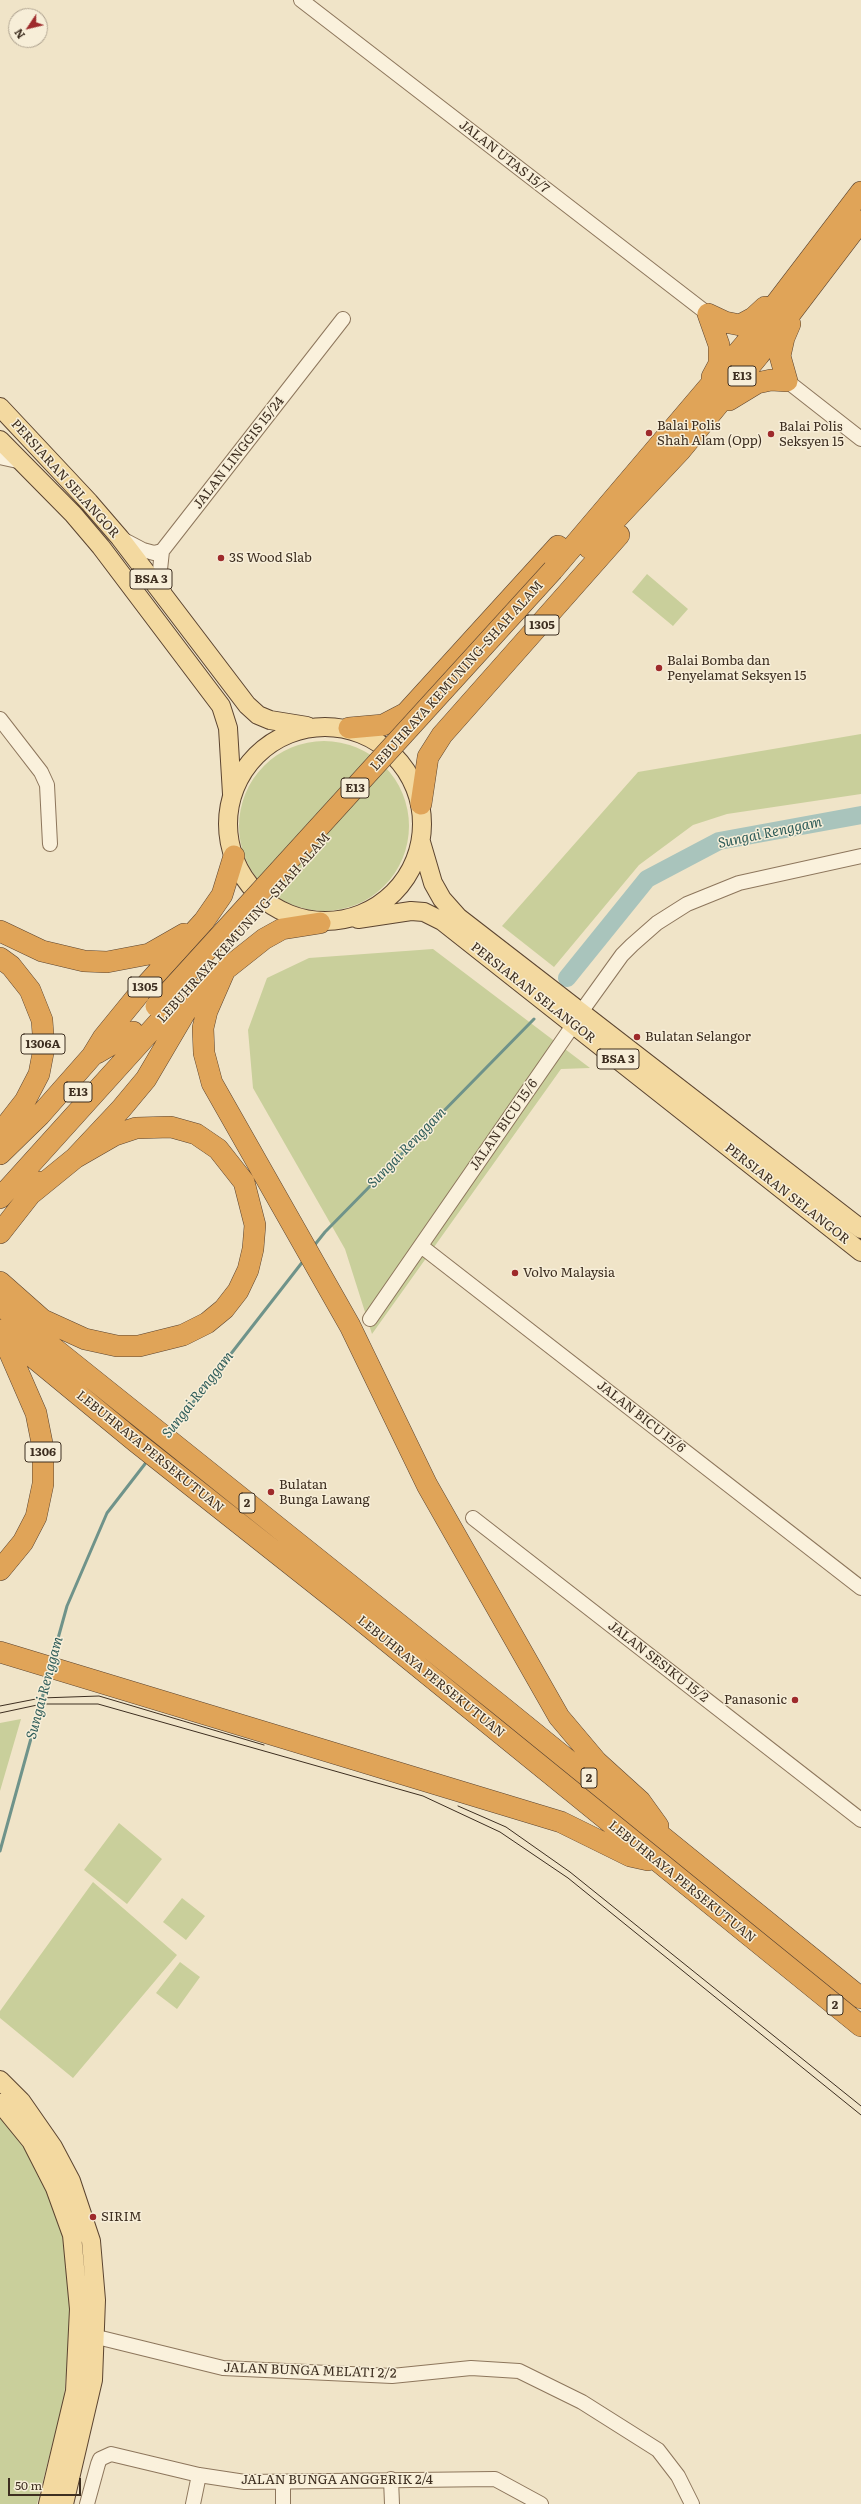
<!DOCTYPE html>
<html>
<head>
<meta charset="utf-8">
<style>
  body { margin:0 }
  #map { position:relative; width:861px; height:2504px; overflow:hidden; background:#f0e4c8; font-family:Literata,serif }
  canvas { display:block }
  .north { position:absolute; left:8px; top:8px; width:40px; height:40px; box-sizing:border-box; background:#f7eed8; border:1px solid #ada18e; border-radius:50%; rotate:235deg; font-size:11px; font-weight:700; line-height:16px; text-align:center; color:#3d2e20 }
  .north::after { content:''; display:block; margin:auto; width:14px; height:18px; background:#9e2a2b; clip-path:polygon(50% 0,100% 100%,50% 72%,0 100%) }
  .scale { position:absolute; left:8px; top:2478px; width:73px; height:18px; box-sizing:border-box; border:2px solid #3d2e20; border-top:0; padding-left:5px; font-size:12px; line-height:14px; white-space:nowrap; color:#3d2e20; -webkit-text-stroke:3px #f7eed8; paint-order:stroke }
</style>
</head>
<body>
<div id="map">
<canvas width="861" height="2504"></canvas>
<div class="north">N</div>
<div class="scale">50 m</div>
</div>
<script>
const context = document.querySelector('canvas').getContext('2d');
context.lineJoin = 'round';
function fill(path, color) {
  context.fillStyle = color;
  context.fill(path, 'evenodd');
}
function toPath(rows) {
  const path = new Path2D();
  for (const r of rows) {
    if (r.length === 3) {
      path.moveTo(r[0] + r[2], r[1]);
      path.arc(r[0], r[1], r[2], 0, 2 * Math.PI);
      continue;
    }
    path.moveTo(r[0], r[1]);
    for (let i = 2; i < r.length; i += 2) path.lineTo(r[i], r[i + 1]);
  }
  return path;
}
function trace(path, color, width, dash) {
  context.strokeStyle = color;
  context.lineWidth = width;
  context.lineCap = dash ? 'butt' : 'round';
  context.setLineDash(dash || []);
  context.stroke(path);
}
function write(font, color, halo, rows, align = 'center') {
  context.font = font + ' Literata,serif';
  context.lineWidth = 3;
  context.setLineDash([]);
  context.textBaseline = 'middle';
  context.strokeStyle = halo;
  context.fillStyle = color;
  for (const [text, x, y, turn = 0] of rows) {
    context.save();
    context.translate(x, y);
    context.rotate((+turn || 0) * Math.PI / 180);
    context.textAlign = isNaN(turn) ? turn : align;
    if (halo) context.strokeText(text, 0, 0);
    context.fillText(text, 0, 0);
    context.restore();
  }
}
fill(toPath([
  [647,574,688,609,673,626,632,592],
  [861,734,861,794,727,814,693,825,639,865,554,967,502,926,638,772],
  [324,826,85],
  [433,949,590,1068,561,1069,372,1334,345,1249,253,1088,248,1030,267,978,309,958],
  [21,1719,0,1791,0,1723],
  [119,1823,162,1859,127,1904,84,1870],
  [93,1882,177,1955,73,2078,0,2018,0,2011],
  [182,1898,205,1916,186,1940,163,1922],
  [180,1962,200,1977,177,2009,156,1993],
  [0,2117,31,2156,56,2212,66,2249,71,2316,64,2399,37,2504,0,2504]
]), '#c9cf9b');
trace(toPath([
  [313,1247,325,1232,534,1019],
  [170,1432,304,1260],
  [52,1660,67,1606,107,1513,148,1460],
  [0,1851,49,1673]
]), '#6f938a', 3);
trace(toPath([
  [567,978,647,879,719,841,861,815]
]), '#a9c4bc', 18);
const minor = toPath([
  [301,0,708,314],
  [787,381,861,439],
  [0,457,22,462],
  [124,540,143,550,154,553,162,551,343,319],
  [162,551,159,579,164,592],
  [0,719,41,772,47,785,50,844],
  [581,1012,622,955,632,945,657,923,687,904,739,883,861,856],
  [421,1246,861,1588],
  [370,1319,574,1024],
  [473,1518,861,1820],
  [97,2337,223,2368,392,2376,471,2368,519,2371,582,2402,658,2450,678,2476,692,2504],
  [391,2479,392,2504],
  [87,2504,98,2464,100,2459,111,2454,199,2475,245,2482,495,2479,541,2504],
  [193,2504,199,2475],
  [283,2504,283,2482]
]);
const major = toPath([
  [0,407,89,502,120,538,247,705,258,715,270,720,307,726],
  [0,440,73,514,101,547,221,706,228,728,232,794],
  [325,824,97],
  [421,842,433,883,442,899,458,917,861,1229],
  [358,919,411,911,424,912,442,921,861,1252],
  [0,2080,21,2101,53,2147,71,2181,91,2241,96,2300,93,2380,64,2504],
  [0,2103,31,2141,55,2188,72,2235,79,2309,75,2391,48,2504]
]);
const highway = toPath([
  [708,314,725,322,740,325,753,318,765,307],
  [708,314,719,345,719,364,712,377],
  [729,400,757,383,771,380,787,381,780,356,784,338,790,324],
  [589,548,680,451,759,355,861,221],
  [553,570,745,344,861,192],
  [349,728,383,725,406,713,558,546],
  [421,804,428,757,442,735,619,535],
  [0,931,42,951,84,961,107,962,149,954,184,934],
  [0,958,11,966,30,990,42,1020,44,1048,39,1074,25,1101,0,1133],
  [224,972,207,1011,203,1028,204,1053,212,1083,350,1326,427,1485,559,1717,597,1762,640,1801,658,1826],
  [97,1053,133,1032],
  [0,1154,40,1115,92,1056,103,1038,147,984,204,921,222,895,234,856],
  [32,1193,75,1158,121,1109,146,1079,186,1011,206,985,264,939,282,929,320,923],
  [0,1198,167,1013],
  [0,1233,40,1182],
  [0,1282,52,1328],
  [0,1305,500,1705,861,1998],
  [41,1319,85,1339,117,1346,139,1346,183,1335,207,1323,224,1309,238,1291,248,1270,253,1249,255,1225,244,1182,218,1149,196,1134,171,1127,136,1128,115,1135,75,1158],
  [0,1330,136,1442,351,1612,861,2026],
  [0,1570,23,1542,36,1517,43,1484,43,1448,36,1413,2,1335],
  [0,1652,561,1822,630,1856,648,1860]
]);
trace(minor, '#8d765c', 16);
trace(major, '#5b4430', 20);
trace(highway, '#5b4430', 22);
trace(minor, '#faf1dc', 14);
trace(major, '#f3d9a0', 18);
trace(highway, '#e0a458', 21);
trace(toPath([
  [0,1706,41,1698,99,1696,264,1745],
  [0,1713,42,1704,98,1704,423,1796,500,1832,568,1878,861,2115],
  [458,1806,506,1827,570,1872,861,2106]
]), '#3d2e20', 1);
const highwayBridge = toPath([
  [156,1006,553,570]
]);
trace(highwayBridge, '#5b4430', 22, []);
trace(highwayBridge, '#e0a458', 21);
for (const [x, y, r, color] of [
  [649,433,4,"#9e2a2b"],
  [771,434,4,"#9e2a2b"],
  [221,558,4,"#9e2a2b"],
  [659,668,4,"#9e2a2b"],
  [637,1037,4,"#9e2a2b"],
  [515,1273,4,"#9e2a2b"],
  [271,1492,4,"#9e2a2b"],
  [795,1700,4,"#9e2a2b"],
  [93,2217,4,"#9e2a2b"]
]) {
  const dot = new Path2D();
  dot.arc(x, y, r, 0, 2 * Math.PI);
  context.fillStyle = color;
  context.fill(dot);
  trace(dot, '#f7eed8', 1.5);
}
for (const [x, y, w] of [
  [742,376,28],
  [151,579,42],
  [542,625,34],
  [355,788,28],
  [145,987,34],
  [43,1044,44],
  [618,1059,42],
  [78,1092,28],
  [43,1452,36],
  [247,1503,16],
  [589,1778,16],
  [835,2005,16]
]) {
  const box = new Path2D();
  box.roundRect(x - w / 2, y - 10, w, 20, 3);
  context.fillStyle = '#f7eed8';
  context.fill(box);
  trace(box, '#3d2e20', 1);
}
write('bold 12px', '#3d2e20', null, [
  ["E13",742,376],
  ["BSA 3",151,579],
  ["1305",542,625],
  ["E13",355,788],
  ["1305",145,987],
  ["1306A",43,1044],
  ["BSA 3",618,1059],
  ["E13",78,1092],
  ["1306",43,1452],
  ["2",247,1503],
  ["2",589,1778],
  ["2",835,2005]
]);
write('13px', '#3d2e20', '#f7eed8', [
  ["JALAN UTAS 15/7",504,157,38],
  ["JALAN LINGGIS 15/24",239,453,-52],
  ["PERSIARAN SELANGOR",65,479,48],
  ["LEBUHRAYA KEMUNING–SHAH ALAM",457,676,-48],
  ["LEBUHRAYA KEMUNING–SHAH ALAM",244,928,-48],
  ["PERSIARAN SELANGOR",533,993,38],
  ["JALAN BICU 15/6",504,1125,-55],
  ["PERSIARAN SELANGOR",787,1194,38],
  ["JALAN BICU 15/6",641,1417,38],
  ["LEBUHRAYA PERSEKUTUAN",150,1452,39],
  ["JALAN SESIKU 15/2",658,1662,38],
  ["LEBUHRAYA PERSEKUTUAN",431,1677,39],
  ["LEBUHRAYA PERSEKUTUAN",682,1882,39],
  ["JALAN BUNGA MELATI 2/2",310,2371,2],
  ["JALAN BUNGA ANGGERIK 2/4",337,2480]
]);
write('13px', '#3d2e20', '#f7eed8', [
  ["Balai Polis",657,426],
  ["Shah Alam (Opp)",657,441],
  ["Balai Polis",779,427],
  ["Seksyen 15",779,442],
  ["3S Wood Slab",229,558],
  ["Balai Bomba dan",667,661],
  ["Penyelamat Seksyen 15",667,676],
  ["Bulatan Selangor",645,1037],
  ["Volvo Malaysia",523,1273],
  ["Bulatan",279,1485],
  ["Bunga Lawang",279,1500],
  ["Panasonic",787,1700,"right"],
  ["SIRIM",101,2217]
], 'left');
write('italic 14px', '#2f5d5a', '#f7eed8', [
  ["Sungai Renggam",770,833,-12],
  ["Sungai Renggam",407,1148,-46],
  ["Sungai Renggam",198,1395,-52],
  ["Sungai Renggam",45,1688,-75]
]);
</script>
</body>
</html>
